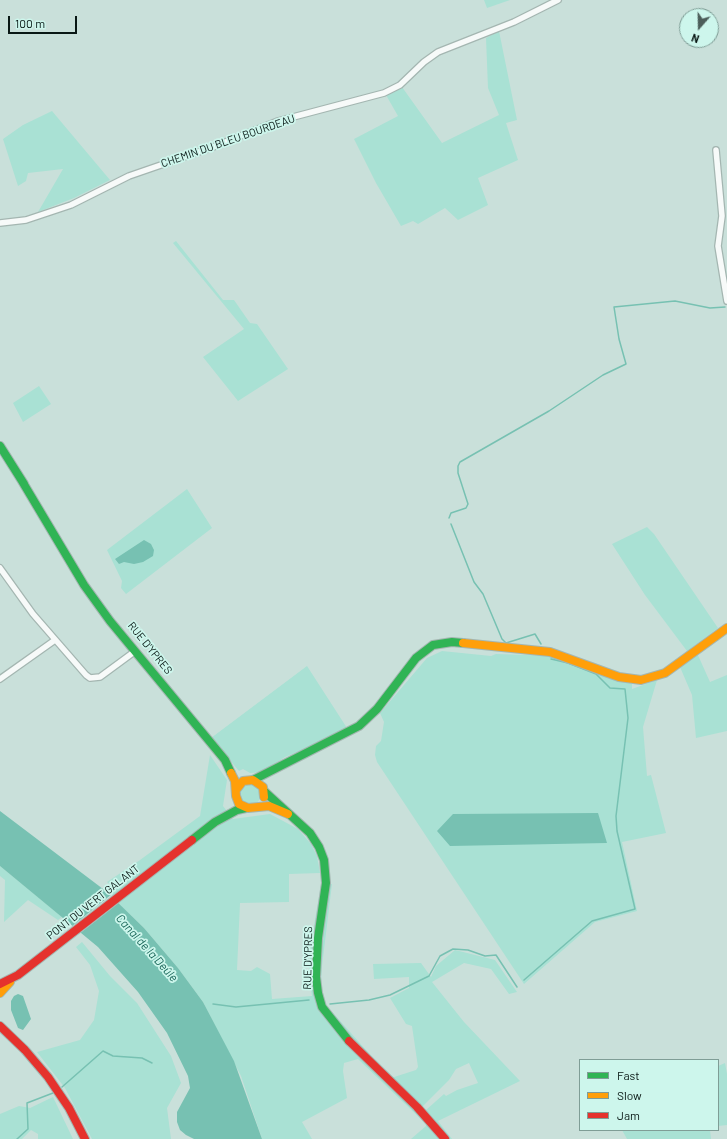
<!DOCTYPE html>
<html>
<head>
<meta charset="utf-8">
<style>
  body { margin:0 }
  #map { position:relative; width:727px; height:1139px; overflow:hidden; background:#c9e0da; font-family:Barlow,sans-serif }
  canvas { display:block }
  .legend { position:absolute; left:579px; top:1059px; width:140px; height:72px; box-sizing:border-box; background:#cdf6ec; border:1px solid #7f9d96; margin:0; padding:5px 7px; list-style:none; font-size:12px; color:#091815 }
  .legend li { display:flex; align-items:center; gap:8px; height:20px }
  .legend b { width:20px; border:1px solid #7f9d96 }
  .north { position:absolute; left:679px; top:8px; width:40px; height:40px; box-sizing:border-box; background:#cdf6ec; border:1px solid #7f9d96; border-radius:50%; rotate:200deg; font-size:11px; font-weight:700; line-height:16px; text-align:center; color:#091815 }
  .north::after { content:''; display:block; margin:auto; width:14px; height:18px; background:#4c5e5a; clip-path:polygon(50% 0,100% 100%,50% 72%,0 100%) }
  .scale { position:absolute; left:8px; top:16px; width:69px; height:18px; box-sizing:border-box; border:2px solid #091815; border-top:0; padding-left:5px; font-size:12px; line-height:14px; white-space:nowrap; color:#091815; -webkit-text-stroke:3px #cdf6ec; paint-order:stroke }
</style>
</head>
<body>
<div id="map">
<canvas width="727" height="1139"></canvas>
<ul class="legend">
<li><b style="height:5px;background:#30b455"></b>Fast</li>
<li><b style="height:5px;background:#ff9f0a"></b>Slow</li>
<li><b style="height:5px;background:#e5322d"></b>Jam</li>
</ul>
<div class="north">N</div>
<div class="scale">100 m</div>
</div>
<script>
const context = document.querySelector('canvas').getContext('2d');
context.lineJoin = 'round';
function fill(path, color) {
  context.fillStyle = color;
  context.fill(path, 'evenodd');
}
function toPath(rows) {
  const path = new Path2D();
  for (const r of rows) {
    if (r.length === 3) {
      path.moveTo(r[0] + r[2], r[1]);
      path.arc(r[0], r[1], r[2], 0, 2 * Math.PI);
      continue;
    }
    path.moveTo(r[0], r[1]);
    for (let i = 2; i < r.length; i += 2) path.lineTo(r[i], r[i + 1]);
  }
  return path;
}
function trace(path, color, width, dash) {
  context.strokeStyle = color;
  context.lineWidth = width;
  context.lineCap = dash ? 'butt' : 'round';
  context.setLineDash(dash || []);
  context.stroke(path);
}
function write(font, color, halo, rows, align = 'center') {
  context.font = font + ' Barlow,sans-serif';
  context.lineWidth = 3.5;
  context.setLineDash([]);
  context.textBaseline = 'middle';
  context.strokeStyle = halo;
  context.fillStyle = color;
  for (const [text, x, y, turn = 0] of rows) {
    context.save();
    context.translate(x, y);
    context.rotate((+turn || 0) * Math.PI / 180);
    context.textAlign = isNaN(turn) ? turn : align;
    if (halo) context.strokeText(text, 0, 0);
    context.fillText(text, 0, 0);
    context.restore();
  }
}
fill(toPath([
  [484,0,510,0,487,8],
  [499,31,517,120,506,123,518,160,478,178,488,205,458,220,445,208,418,224,413,221,401,226,376,183,354,139,398,116,386,95,402,87,442,143,499,115,488,88,486,38],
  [52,111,110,180,74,198,38,212,63,169,28,173,26,181,18,186,3,139,23,125],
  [176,241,223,300,234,300,250,323,257,324,288,369,238,401,203,357,244,329,173,243],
  [39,386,51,404,23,422,13,403],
  [187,489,212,528,126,594,121,588,122,581,107,550],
  [647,527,654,534,718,628,687,651,645,595,612,544],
  [442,651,491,656,496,654,556,656,632,684,632,689,657,680,643,727,647,776,651,775,666,833,622,842,637,911,595,922,524,984,377,762,375,755,376,746,381,741,384,722,380,713,427,658],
  [697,653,710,682,727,675,727,731,696,738,692,695,680,667],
  [307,666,347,728,312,746,285,757,263,772,250,773,243,769,239,771,211,738],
  [210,755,227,780,223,806,233,819,270,814,298,829,311,844,317,856,320,873,289,874,289,902,240,903,237,970,251,971,257,967,270,974,272,999,312,996,309,973,311,943,318,902,321,885,332,884,322,966,321,985,326,1005,391,1078,416,1070,418,1067,412,1026,406,1024,390,998,409,988,409,977,374,979,373,964,421,963,431,977,436,966,455,950,495,960,517,992,509,994,491,969,464,963,432,982,464,1022,520,1081,438,1121,452,1139,411,1139,426,1126,426,1124,358,1059,344,1063,343,1071,347,1098,302,1122,312,1139,262,1139,241,1076,203,1002,178,968,144,928,110,895,115,889,107,882,140,860,200,816],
  [469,1063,478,1083,457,1090,446,1096,444,1094,426,1110,422,1107,449,1080,456,1069],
  [250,794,11],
  [0,866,33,893,62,917,58,920,28,900,4,922,5,880,0,876],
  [82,942,110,976,137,1003,171,1056,181,1083,167,1108,171,1139,92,1139,65,1088,37,1052,80,1040,94,1020,99,991,90,965,76,947],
  [725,1063,727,1074,727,1125,718,1126,718,1066],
  [53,1097,73,1139,38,1139,38,1134,31,1130,22,1139,0,1139,0,1114,19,1106,30,1108],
  [622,1130,710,1130,711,1139,627,1139]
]), '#a9e1d4');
fill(toPath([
  [144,540,151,544,154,550,153,556,143,562,134,564,124,562,119,564,115,559],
  [0,811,107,892,144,928,178,968,203,1002,234,1061,262,1139,194,1139,186,1135,180,1130,177,1122,177,1112,190,1088,188,1076,167,1033,138,992,98,947,0,866],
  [598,813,607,843,450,846,437,831,453,814],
  [18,994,23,996,31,1019,23,1030,18,1028,11,1010,11,1001,14,996]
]), '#77c1b2');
fill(toPath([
  [112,894,120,902,79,934,71,927]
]), '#c9e0da');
trace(toPath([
  [449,518,451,513,466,508,468,504,458,473,458,466,460,462,549,411,603,375,626,364,619,339,614,307,675,301,710,308,725,307],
  [451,524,474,582,483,594,502,639,506,643,535,634,541,644],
  [524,980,592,921,635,909,617,831,616,816,628,718,625,689,610,688,596,674,568,663,551,659],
  [213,1004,236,1007,309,1000],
  [330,1004,369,1000,390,995,429,976,440,956,453,949,468,950,485,956,496,955,517,987],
  [62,1087,103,1051,113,1056,142,1058,152,1063],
  [17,1139,28,1129,27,1103,53,1093]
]), '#77c1b2', 1.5);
const street = toPath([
  [716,150,722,216,718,246,727,301],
  [0,223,26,220,71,205,129,176,213,147,278,121,384,93,400,85,424,62,438,52,514,22,558,0],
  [0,568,33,614,86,675,90,678,100,677,134,652],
  [0,679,55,640]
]);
const fast = toPath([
  [0,446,24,484],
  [22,481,84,585,110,621,225,760,231,773],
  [253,780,359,726,377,709,416,658,433,645,452,642,463,643],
  [265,792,310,833,319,847,324,860,326,883,318,938,316,977,318,993,322,1007,349,1041],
  [192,840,215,822,237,810,246,808]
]);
const slow = toPath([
  [463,643,550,652,619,677,641,680,665,673,727,628],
  [231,773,235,781,236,796,239,804,248,808,269,806,288,814],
  [236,790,243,781,253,780,263,787,264,797],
  [0,993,10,982]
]);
const jam = toPath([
  [0,984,18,975,192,840],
  [0,1026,25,1050,48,1077,69,1108,85,1139],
  [349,1041,417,1107,445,1139]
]);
trace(street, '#a4b6b1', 8);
trace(fast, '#a4b6b1', 10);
trace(slow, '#a4b6b1', 10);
trace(jam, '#a4b6b1', 10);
trace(street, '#f7faf9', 5.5);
trace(fast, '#30b455', 8);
trace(slow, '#ff9f0a', 8);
trace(jam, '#e5322d', 8);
write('11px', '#091815', '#cdf6ec', [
  ["CHEMIN DU BLEU BOURDEAU",228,141,-19],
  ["RUE D'YPRES",150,648,51],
  ["PONT DU VERT GALANT",93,902,-38],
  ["RUE D'YPRES",308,958,-89]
]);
write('italic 12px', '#176457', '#cdf6ec', [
  ["Canal de la Deûle",147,948,48]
]);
</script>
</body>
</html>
